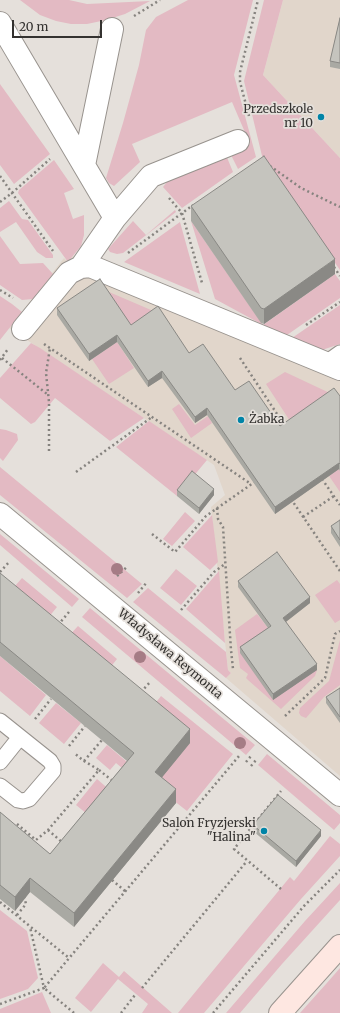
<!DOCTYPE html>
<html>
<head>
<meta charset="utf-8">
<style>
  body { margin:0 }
  #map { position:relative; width:340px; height:1013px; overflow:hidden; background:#e5e0db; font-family:Merriweather,serif }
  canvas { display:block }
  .scale { position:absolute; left:12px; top:20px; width:90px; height:18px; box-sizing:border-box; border:2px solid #343230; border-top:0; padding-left:5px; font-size:12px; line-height:14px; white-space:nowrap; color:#343230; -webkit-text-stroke:3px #e5e0db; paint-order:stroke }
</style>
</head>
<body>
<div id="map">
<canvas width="340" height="1013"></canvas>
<div class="scale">20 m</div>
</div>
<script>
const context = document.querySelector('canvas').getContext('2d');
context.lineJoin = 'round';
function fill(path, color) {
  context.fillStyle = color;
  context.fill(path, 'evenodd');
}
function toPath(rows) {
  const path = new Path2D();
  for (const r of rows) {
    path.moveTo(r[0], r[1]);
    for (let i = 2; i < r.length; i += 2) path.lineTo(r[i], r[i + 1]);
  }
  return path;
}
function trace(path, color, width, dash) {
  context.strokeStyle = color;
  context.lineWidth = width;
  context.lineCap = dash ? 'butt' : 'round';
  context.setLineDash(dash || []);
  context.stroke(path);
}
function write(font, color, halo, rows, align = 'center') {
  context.font = font + ' Merriweather,serif';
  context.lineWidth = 3.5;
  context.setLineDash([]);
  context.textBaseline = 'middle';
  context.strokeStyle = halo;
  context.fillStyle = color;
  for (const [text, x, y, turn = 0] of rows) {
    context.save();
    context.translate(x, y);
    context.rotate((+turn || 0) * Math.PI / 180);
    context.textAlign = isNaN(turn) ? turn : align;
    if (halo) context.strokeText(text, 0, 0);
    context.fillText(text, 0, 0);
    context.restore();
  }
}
fill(toPath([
  [283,0,340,0,340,158,263,75],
  [73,256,340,372,340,776,226,678,231,673,228,670,211,507,225,495,214,465,9,328,64,258,68,262]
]), '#e1d6cb');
fill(toPath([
  [20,0,69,0,87,4,150,1,125,14,106,20,87,24,71,24,56,21,40,15],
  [188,0,253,0,234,75,256,157,238,169,230,153,250,144,232,102,132,144,140,162,114,186,109,183,106,178,123,123,139,65,146,30,156,17],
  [264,0,283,0,263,75,340,158,340,270,263,160,244,81],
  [0,84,50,154,14,184,0,165],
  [226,155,233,172,182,208,163,187,171,177],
  [54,160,74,189,64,193,73,219,84,215,84,235,81,246,68,262,18,193,19,190],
  [9,201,22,219,28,220,53,255,53,258,46,258,37,252,16,222,0,232,0,208],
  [175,210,176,212,123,253,117,254,110,252,108,249,133,221,146,235],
  [191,221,263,325,335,274,340,281,340,298,287,335,263,325,215,299],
  [180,222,200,294,124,262],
  [0,236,20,264,43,263,53,274,33,299,22,300,0,285],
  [102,289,158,313,131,331],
  [0,296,12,304,22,312,0,340],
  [340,305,340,344,322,350,292,338],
  [117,342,134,368,109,384,92,359],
  [31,343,40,348,144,418,110,441,55,398,35,422,31,424,0,398,0,378],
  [285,372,334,395,292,424,266,384],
  [179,404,195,425,208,416,212,423,191,438,172,409],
  [149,421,207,460,177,496,116,447],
  [0,429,6,430,17,434,18,440,3,461,0,458],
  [334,463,340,471,340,492,325,470],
  [0,467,142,584,127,598,0,495],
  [185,512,195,521,172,546,163,539],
  [212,515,218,562,210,570,183,547],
  [0,534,79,599,72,607,0,545],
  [176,569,197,586,181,605,160,588],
  [219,571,225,643,186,609],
  [22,578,57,607,44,623,8,594],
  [337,580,340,584,340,620,335,623,315,595],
  [148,588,226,652,228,670,231,673,226,678,133,602],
  [90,608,255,745,246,755,82,617],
  [257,614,271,632,317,670,315,676,281,709,248,680,246,678,248,674,240,668,235,630],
  [78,626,117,659,105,674,65,640],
  [340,640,340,685,324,697,306,718,301,716,299,713,300,708,329,681],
  [0,656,46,695,30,716,0,691],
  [161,696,233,754,187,811,155,786,150,710],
  [56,703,81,723,64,744,39,723],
  [107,745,133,767,128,773,116,763,110,770,96,758],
  [267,754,340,815,340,823,334,830,258,765],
  [97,779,112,792,92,818,76,805],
  [330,836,340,844,340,856,301,899,204,1013,178,1013,290,877,294,881],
  [340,883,340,900,282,964,240,1013,226,1013,305,921],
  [0,910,27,931,38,978,28,989,0,999],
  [103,963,119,977,124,971,172,1013,142,1013,148,1004,118,979,91,1012,75,998],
  [340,968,340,1013,300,1013,326,984],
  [42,992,51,1013,0,1013,0,1009]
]), '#e3bac3');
const lane = toPath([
  [326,363,340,353],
  [0,721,20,737,0,762],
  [0,786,18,800,23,801,29,799,53,771,53,766,50,761,20,737]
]);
const street = toPath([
  [0,23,115,218],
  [84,165,112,29],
  [81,267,115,218,151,176,238,141],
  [23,329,69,273,81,267,90,266,340,369],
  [0,514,340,795]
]);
const secondary = toPath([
  [280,1013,340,946]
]);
trace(lane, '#98938e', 17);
trace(street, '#98938e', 24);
trace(secondary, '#98938e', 24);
trace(toPath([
  [134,16,160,0],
  [249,116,240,82,240,72,258,0],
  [270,166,301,188,340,207],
  [0,176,53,251],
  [169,198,182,213,202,283],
  [0,202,12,193,50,159],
  [128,253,193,205],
  [334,267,340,276],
  [0,290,13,298],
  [306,325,340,302],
  [44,344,251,484],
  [2,358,47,394],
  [240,358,285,426],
  [0,360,8,349],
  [49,451,49,402,46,373,50,348],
  [76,472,152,417],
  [322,479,340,505],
  [291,499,340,571],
  [217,508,218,519,223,527,231,650,233,669],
  [303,517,334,496],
  [152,534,175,552,206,516,256,481],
  [0,572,10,561],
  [117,576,128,566],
  [138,593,147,582],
  [181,610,214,572,225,564],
  [58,625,69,612],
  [141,692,151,681],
  [285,716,325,678,335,634,340,631],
  [35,719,51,699],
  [69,746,85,726],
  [84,761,102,740],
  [246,762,251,756],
  [251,766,256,760],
  [99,770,114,782],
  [17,824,36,840,48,830,99,770,84,761,74,753],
  [48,830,63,843],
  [112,880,125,891],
  [281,889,234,849,281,791],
  [0,902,69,958],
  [17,915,26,904,24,896],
  [142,988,247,861],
  [0,1004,44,988,30,927],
  [74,1013,44,988,239,756],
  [121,1013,135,995],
  [213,1013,304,906,340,870]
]), '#86837f', 2.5, [2, 3]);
trace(lane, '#fff', 15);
trace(street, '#fff', 22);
trace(secondary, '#fee7e1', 22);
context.fillStyle = '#a57c85';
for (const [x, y] of [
  [117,569],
  [140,657],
  [240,743]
]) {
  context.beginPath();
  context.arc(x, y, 6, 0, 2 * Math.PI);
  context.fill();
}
fill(toPath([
  [340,18,340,69,330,67,330,61],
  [191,206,335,274,264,324,261,323,191,221],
  [57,308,131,325,189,353,280,426,340,396,340,471,339,469,275,514,207,415,195,423,162,378,148,387,117,342,89,361,57,315],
  [177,490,214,495,199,514,177,496],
  [340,520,340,547,331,533,331,526],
  [0,573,190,743,162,777,176,803,74,927,30,892,15,911,0,899,0,812,50,854,127,761,0,656],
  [238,581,310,603,286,622,317,670,273,700,240,653,240,647,268,628,238,587],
  [340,688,340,723,326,703,326,697],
  [253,825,321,836,296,867,253,831]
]), '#a9a9a3');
fill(toPath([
  [335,259,335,274,264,324,264,309],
  [117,335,117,342,89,361,89,354],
  [162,371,162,378,148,387,148,381],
  [207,408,207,415,195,423,195,417],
  [339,463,339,469,275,514,275,507],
  [214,489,214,495,199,514,199,508],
  [310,597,310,603,283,624,283,618],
  [317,664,317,670,273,700,273,694],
  [190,729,190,743,155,786,155,772],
  [176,789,176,803,74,927,74,913],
  [321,830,321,836,296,867,296,861],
  [30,878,30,892,15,911,15,897]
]), '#8a8985');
const building = toPath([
  [340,18,340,63,330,61,340,18],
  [264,156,335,259,264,309,261,308,191,206,264,156],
  [100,279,131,325,158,306,189,353,203,344,235,390,249,381,280,426,334,388,340,396,340,464,339,463,275,507,207,408,195,417,162,371,148,381,117,335,89,354,57,308,100,279],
  [192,471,214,489,199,508,177,490,192,471],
  [340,520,340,540,331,526,340,520],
  [277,552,310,597,283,618,317,664,273,694,240,647,271,626,238,581,277,552],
  [0,573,190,729,155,772,176,789,74,913,30,878,15,897,0,885,0,812,50,854,134,753,0,642,0,573],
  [340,688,340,717,326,697,340,688],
  [278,795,321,830,296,861,253,825,278,795]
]);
fill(building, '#c5c4be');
trace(building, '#8a8985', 1);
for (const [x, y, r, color] of [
  [321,117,4,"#0084a7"],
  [241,420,4,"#0084a7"],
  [264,831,4,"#0084a7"]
]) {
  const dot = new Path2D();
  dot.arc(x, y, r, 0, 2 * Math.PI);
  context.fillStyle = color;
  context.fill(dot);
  trace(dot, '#e5e0db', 1.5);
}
write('12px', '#343230', '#e5e0db', [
  ["Przedszkole",313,110],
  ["nr 10",313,124],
  ["Żabka",249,420,"left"],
  ["Salon Fryzjerski",256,824],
  ["\"Halina\"",256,838]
], 'right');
write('12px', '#343230', '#e5e0db', [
  ["Władysława Reymonta",170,654,40]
]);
</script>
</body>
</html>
